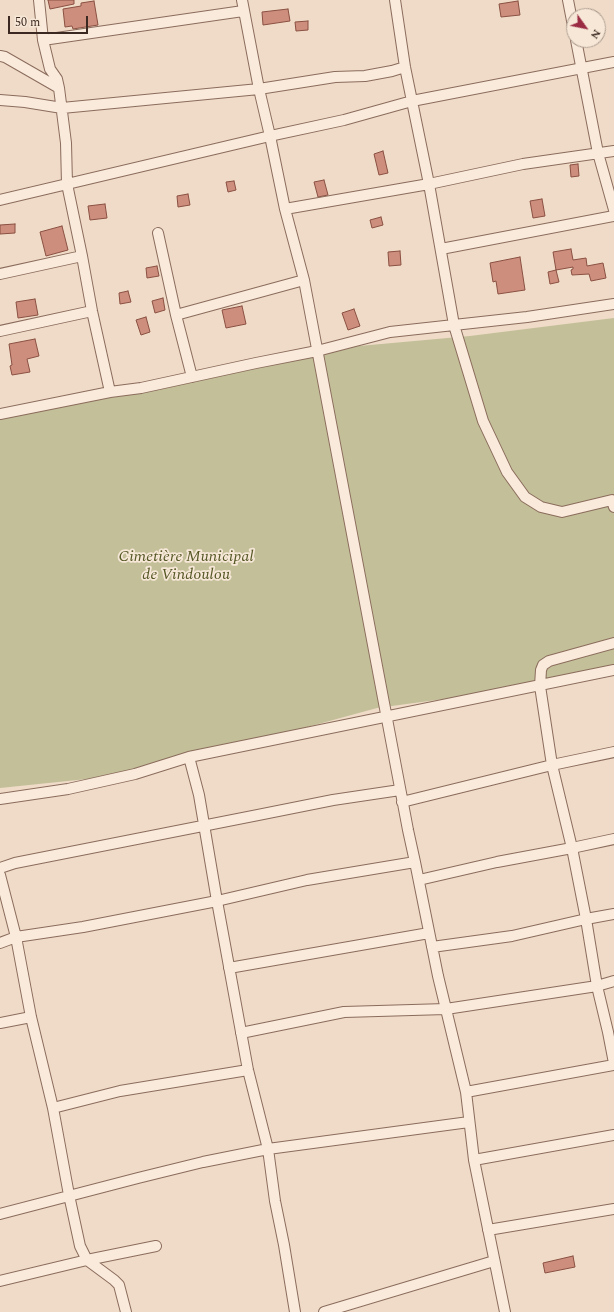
<!DOCTYPE html>
<html>
<head>
<meta charset="utf-8">
<style>
  body { margin:0 }
  #map { position:relative; width:614px; height:1312px; overflow:hidden; background:#efdbc7; font-family:Spectral,serif }
  canvas { display:block }
  .north { position:absolute; left:566px; top:8px; width:40px; height:40px; box-sizing:border-box; background:#f6e7d7; border:1px solid #ab9b8e; border-radius:50%; rotate:123deg; font-size:11px; font-weight:700; line-height:16px; text-align:center; color:#3b2820 }
  .north::after { content:''; display:block; margin:auto; width:14px; height:18px; background:#9a2b42; clip-path:polygon(50% 0,100% 100%,50% 72%,0 100%) }
  .scale { position:absolute; left:8px; top:16px; width:80px; height:18px; box-sizing:border-box; border:2px solid #3b2820; border-top:0; padding-left:5px; font-size:12px; line-height:14px; white-space:nowrap; color:#3b2820; -webkit-text-stroke:3px #f6e7d7; paint-order:stroke }
</style>
</head>
<body>
<div id="map">
<canvas width="614" height="1312"></canvas>
<div class="north">N</div>
<div class="scale">50 m</div>
</div>
<script>
const context = document.querySelector('canvas').getContext('2d');
context.lineJoin = 'round';
function fill(path, color) {
  context.fillStyle = color;
  context.fill(path, 'evenodd');
}
function toPath(rows) {
  const path = new Path2D();
  for (const r of rows) {
    path.moveTo(r[0], r[1]);
    for (let i = 2; i < r.length; i += 2) path.lineTo(r[i], r[i + 1]);
  }
  return path;
}
function trace(path, color, width, dash) {
  context.strokeStyle = color;
  context.lineWidth = width;
  context.lineCap = dash ? 'butt' : 'round';
  context.setLineDash(dash || []);
  context.stroke(path);
}
function write(font, color, halo, rows, align = 'center') {
  context.font = font + ' Spectral,serif';
  context.lineWidth = 3.5;
  context.setLineDash([]);
  context.textBaseline = 'middle';
  context.strokeStyle = halo;
  context.fillStyle = color;
  for (const [text, x, y, turn = 0] of rows) {
    context.save();
    context.translate(x, y);
    context.rotate((+turn || 0) * Math.PI / 180);
    context.textAlign = isNaN(turn) ? turn : align;
    if (halo) context.strokeText(text, 0, 0);
    context.fillText(text, 0, 0);
    context.restore();
  }
}
fill(toPath([
  [614,318,614,667,540,686,377,708,135,774,0,788,0,414,326,349,470,336]
]), '#c2bf99');
const building = toPath([
  [48,0,74,0,74,4,50,9,48,0],
  [94,1,98,25,73,29,72,26,65,27,63,9,81,6,81,3,94,1],
  [518,1,520,15,501,17,499,4,518,1],
  [288,9,290,21,263,25,262,12,288,9],
  [308,21,308,30,296,31,295,22,308,21],
  [383,151,388,173,379,175,374,154,383,151],
  [578,164,579,176,571,177,570,165,578,164],
  [324,180,328,195,318,197,314,182,324,180],
  [234,181,236,190,228,192,226,182,234,181],
  [188,194,190,205,178,207,177,196,188,194],
  [542,199,545,216,533,218,530,201,542,199],
  [105,204,107,218,90,220,88,206,105,204],
  [381,217,383,225,372,228,370,220,381,217],
  [15,224,15,233,0,234,0,225,15,224],
  [62,226,68,250,46,256,40,232,62,226],
  [571,249,573,260,586,258,587,266,603,263,606,278,591,281,589,274,572,275,571,270,573,269,573,267,556,270,553,252,571,249],
  [400,251,401,265,389,266,388,252,400,251],
  [520,257,525,290,498,294,496,281,493,282,490,263,520,257],
  [157,266,159,276,147,278,146,268,157,266],
  [556,270,559,282,550,284,548,272,556,270],
  [128,291,131,302,120,304,119,293,128,291],
  [163,298,165,310,155,313,152,301,163,298],
  [35,299,38,315,18,318,16,302,35,299],
  [242,306,246,324,226,328,222,310,242,306],
  [354,309,360,326,348,330,342,313,354,309],
  [146,317,150,332,141,335,136,320,146,317],
  [35,339,39,356,27,359,30,372,12,375,10,366,12,365,9,344,35,339],
  [573,1256,575,1267,545,1273,543,1263,573,1256]
]);
fill(building, '#cd8e7d');
trace(building, '#8a5042', 1);
const street = toPath([
  [39,0,43,40,50,69,57,79,59,88,66,143,67,184,82,256,92,311,110,392],
  [242,0,259,89,270,136,285,209,304,280,408,830,415,862,438,976,466,1092,474,1160,505,1312],
  [395,0,405,67,429,184,454,325,483,421,507,472,525,497,541,507,562,512,612,500,614,507],
  [568,0,574,31],
  [43,40,243,11],
  [576,40,598,153,614,210],
  [0,56,5,57,59,88],
  [0,100,25,102,62,108,259,89,335,77,365,76,392,71,405,67],
  [0,200,270,136,344,120,412,101,614,62],
  [285,209,429,184,523,164,614,151],
  [158,233,176,315,192,377],
  [441,249,614,216],
  [0,274,82,256],
  [176,315,304,280],
  [0,331,92,311],
  [0,414,110,392,141,388,256,363,317,351,390,332,527,317,614,304],
  [614,643,549,661,543,665,541,670,540,686,552,765,572,848,586,919,597,986,608,1032,614,1063],
  [189,757,199,795,217,901,248,1070,268,1149,275,1201,284,1245,295,1312],
  [0,799,68,789,135,774,189,757,614,670],
  [402,802,552,765,614,752],
  [0,868,15,863,258,815,333,800,400,790],
  [0,875,16,937,31,1017,53,1108,69,1195,80,1246,87,1260,114,1280,119,1285,126,1312],
  [419,880,497,862,572,848,614,839],
  [0,943,16,937,83,927,217,901,307,880,415,862],
  [432,947,512,936,586,919,614,914],
  [229,968,429,933],
  [0,1023,31,1017],
  [241,1033,344,1012,446,1009,597,986,614,981],
  [466,1092,614,1065],
  [53,1108,120,1091,248,1070],
  [474,1160,614,1135],
  [0,1214,138,1178,203,1162,268,1149,469,1122],
  [488,1230,614,1209],
  [0,1281,87,1260,156,1246],
  [324,1312,494,1261]
]);
trace(street, '#8b6c5c', 12);
trace(street, '#f9eadb', 10);
write('italic 16px', '#555826', '#f6e7d7', [
  ["Cimetière Municipal",186,558],
  ["de Vindoulou",186,576]
]);
</script>
</body>
</html>
